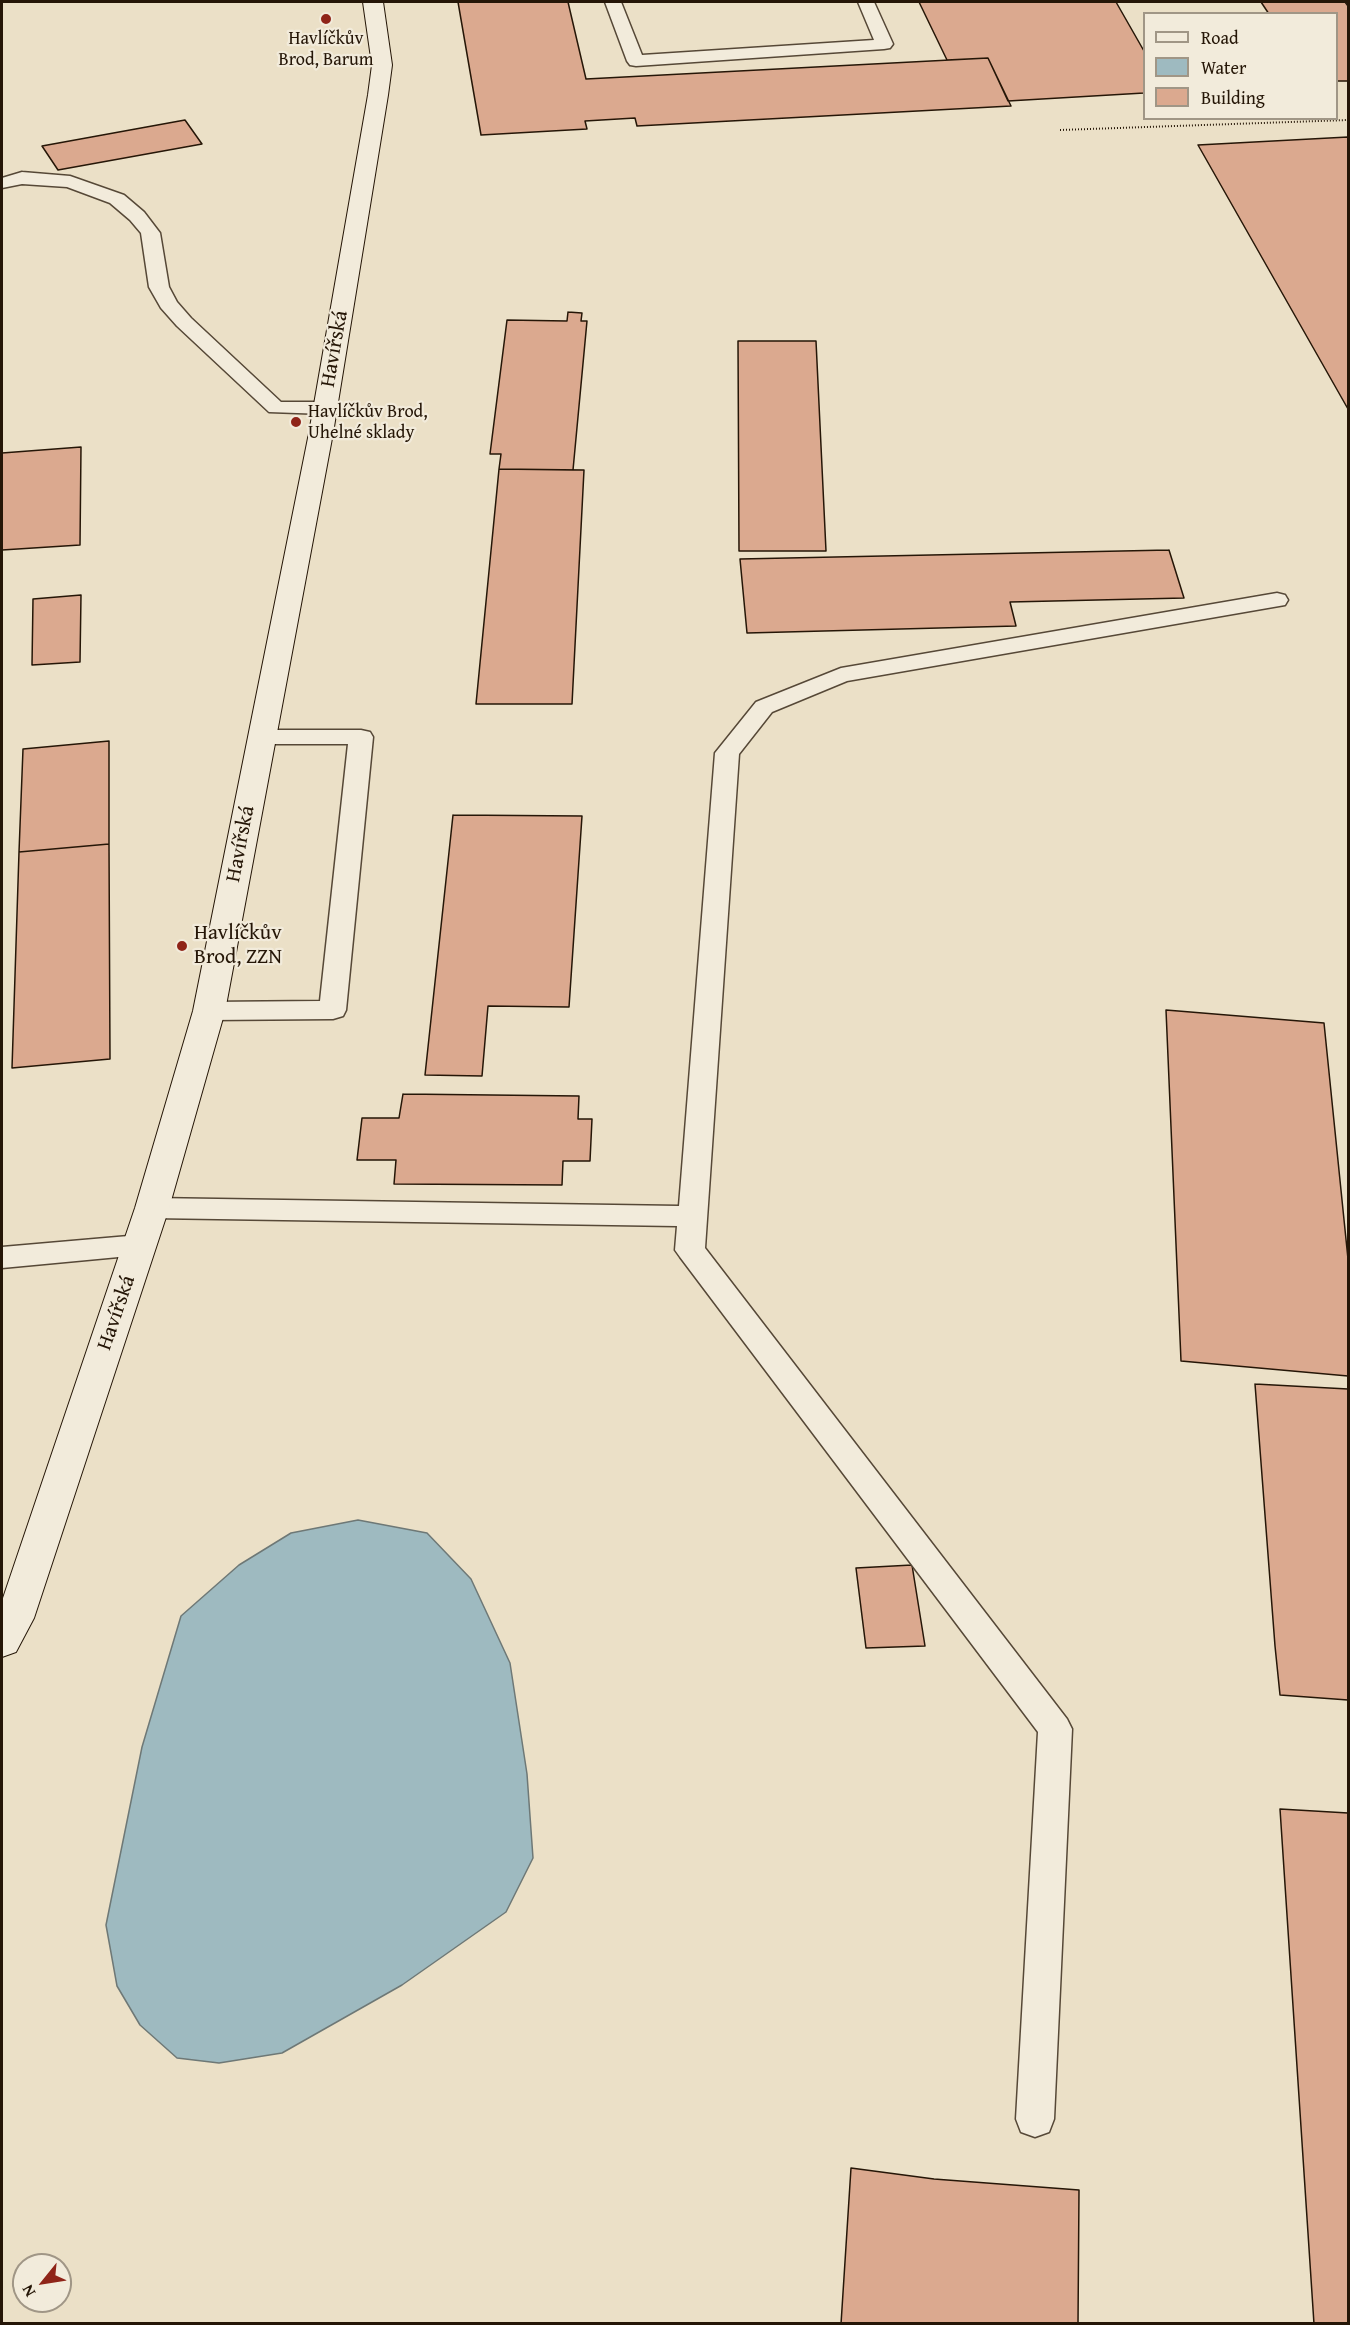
<!DOCTYPE html>
<html>
<head>
<meta charset="utf-8">
<style>
  body { margin:0 }
  #map { position:relative; width:1350px; height:2325px; overflow:hidden; background:#ebe0c7; font-family:"Gentium Book Plus",serif }
  canvas { display:block }
  .frame { position:absolute; inset:0; border:3px solid #251607; pointer-events:none }
  .legend { position:absolute; left:1143px; top:12px; width:195px; height:108px; box-sizing:border-box; background:#f2ebdb; border:2px solid #a09686; margin:0; padding:8px 10px; list-style:none; font-size:18px; color:#251607 }
  .legend li { display:flex; align-items:center; gap:12px; height:30px }
  .legend b { width:30px; border:2px solid #a09686 }
  .north { position:absolute; left:12px; top:2253px; width:60px; height:60px; box-sizing:border-box; background:#f2ebdb; border:2px solid #a09686; border-radius:50%; rotate:240deg; font-size:16px; font-weight:700; line-height:24px; text-align:center; color:#251607 }
  .north::after { content:''; display:block; margin:auto; width:21px; height:27px; background:#8f2418; clip-path:polygon(50% 0,100% 100%,50% 72%,0 100%) }
</style>
</head>
<body>
<div id="map">
<canvas width="1350" height="2325"></canvas>
<div class="frame"></div>
<ul class="legend">
<li><b style="height:8px;background:#f2ebdb"></b>Road</li>
<li><b style="height:16px;background:#9ebac0"></b>Water</li>
<li><b style="height:16px;background:#dba98f"></b>Building</li>
</ul>
<div class="north">N</div>
</div>
<script>
const context = document.querySelector('canvas').getContext('2d');
context.lineJoin = 'round';
function fill(path, color) {
  context.fillStyle = color;
  context.fill(path, 'evenodd');
}
function toPath(rows) {
  const path = new Path2D();
  for (const r of rows) {
    path.moveTo(r[0], r[1]);
    for (let i = 2; i < r.length; i += 2) path.lineTo(r[i], r[i + 1]);
  }
  return path;
}
function trace(path, color, width, dash) {
  context.strokeStyle = color;
  context.lineWidth = width;
  context.lineCap = dash ? 'butt' : 'round';
  context.setLineDash(dash || []);
  context.stroke(path);
}
function write(font, color, halo, rows, align = 'center') {
  context.font = font + ' "Gentium Book Plus",serif';
  context.lineWidth = 4.5;
  context.setLineDash([]);
  context.textBaseline = 'middle';
  context.strokeStyle = halo;
  context.fillStyle = color;
  for (const [text, x, y, turn = 0] of rows) {
    context.save();
    context.translate(x, y);
    context.rotate((+turn || 0) * Math.PI / 180);
    context.textAlign = isNaN(turn) ? turn : align;
    if (halo) context.strokeText(text, 0, 0);
    context.fillText(text, 0, 0);
    context.restore();
  }
}
const water = toPath([
  [358,1520,427,1533,471,1579,510,1663,527,1774,533,1858,506,1912,402,1985,282,2053,219,2063,177,2058,140,2025,117,1986,106,1925,142,1747,181,1616,239,1565,291,1533,358,1520]
]);
fill(water, '#9ebac0');
trace(water, '#6e7876', 1.5);
const building = toPath([
  [458,2,568,2,586,79,988,58,1011,106,637,126,635,118,585,121,587,129,481,135,458,2],
  [919,2,1116,2,1144,51,1144,93,1008,101,988,58,947,60,919,2],
  [1261,2,1345,2,1348,6,1348,81,1336,81,1336,14,1269,14,1261,2],
  [185,120,202,144,58,170,42,146,185,120],
  [1348,137,1348,409,1198,145,1348,137],
  [568,312,582,313,581,321,587,321,573,470,499,469,501,454,490,454,507,320,567,321,568,312],
  [738,341,816,341,826,551,739,551,738,341],
  [81,447,80,545,2,550,2,453,81,447],
  [499,469,584,470,572,704,476,704,499,469],
  [1169,550,1184,598,1010,602,1016,626,747,633,740,559,1169,550],
  [81,595,80,662,32,665,33,599,81,595],
  [109,741,109,844,19,852,23,749,109,741],
  [453,815,582,816,569,1007,488,1006,482,1076,425,1075,453,815],
  [109,844,110,1059,12,1068,19,852,109,844],
  [1166,1010,1324,1023,1348,1259,1348,1376,1181,1361,1166,1010],
  [403,1094,579,1096,578,1119,592,1119,590,1161,563,1161,562,1185,394,1184,396,1160,357,1160,362,1118,399,1118,403,1094],
  [1255,1384,1348,1389,1348,1700,1280,1695,1275,1646,1255,1384],
  [912,1565,925,1646,866,1648,856,1568,912,1565],
  [1280,1809,1348,1813,1348,2324,1314,2324,1280,1809],
  [851,2168,934,2179,1079,2190,1078,2324,841,2324,851,2168]
]);
fill(building, '#dba98f');
trace(building, '#251607', 1.5);
const lane = toPath([
  [605,2,621,2,642,55,874,40,858,2,874,2,893,44,890,48,884,49,636,66,630,65,627,61,605,2],
  [22,172,70,176,124,195,144,212,160,233,169,287,177,302,191,318,281,402,325,402,332,404,335,408,332,412,325,414,269,412,177,326,161,308,149,287,141,233,130,220,110,203,67,187,22,184,2,188,2,178,22,172],
  [1277,593,1285,595,1288,600,1285,605,847,681,772,712,739,754,705,1248,1067,1719,1072,1729,1054,2119,1049,2132,1035,2137,1021,2132,1016,2119,1038,1732,680,1257,675,1250,677,1226,152,1218,142,1215,138,1208,142,1201,152,1198,679,1206,715,753,756,702,841,668,1277,593],
  [261,730,361,730,370,732,373,737,346,1010,343,1016,333,1019,209,1020,199,1017,196,1011,199,1005,209,1002,320,1001,348,744,261,744,252,742,249,737,252,732,261,730],
  [140,1235,150,1238,155,1245,150,1252,140,1255,2,1268,2,1247,140,1235]
]);
const secondary = toPath([
  [363,2,383,2,392,65,388,95,333,433,225,1011,169,1208,34,1618,16,1652,2,1657,2,1601,135,1208,193,1011,309,433,368,95,372,65,363,2]
]);
trace(lane, '#564837', 3);
trace(secondary, '#251607', 2);
trace(toPath([
  [1060,130,1348,120]
]), '#251607', 2, [1, 2]);
fill(lane, '#f2ebdb');
fill(secondary, '#f2ebdb');
for (const [x, y, r, color] of [
  [326,19,6,"#8f2418"],
  [296,422,6,"#8f2418"],
  [182,946,6,"#8f2418"]
]) {
  const dot = new Path2D();
  dot.arc(x, y, r, 0, 2 * Math.PI);
  context.fillStyle = color;
  context.fill(dot);
  trace(dot, '#f2ebdb', 2);
}
write('18px', '#251607', '#f2ebdb', [
  ["Havlíčkův",326,39],
  ["Brod, Barum",326,60],
  ["Havlíčkův Brod,",308,412,"left"],
  ["Uhelné sklady",308,433,"left"]
]);
write('21px', '#251607', '#f2ebdb', [
  ["Havířská",335,349,-80],
  ["Havířská",241,844,-79],
  ["Havířská",117,1313,-71]
]);
write('21px', '#251607', '#f2ebdb', [
  ["Havlíčkův",194,934],
  ["Brod, ZZN",194,958]
], 'left');
</script>
</body>
</html>
